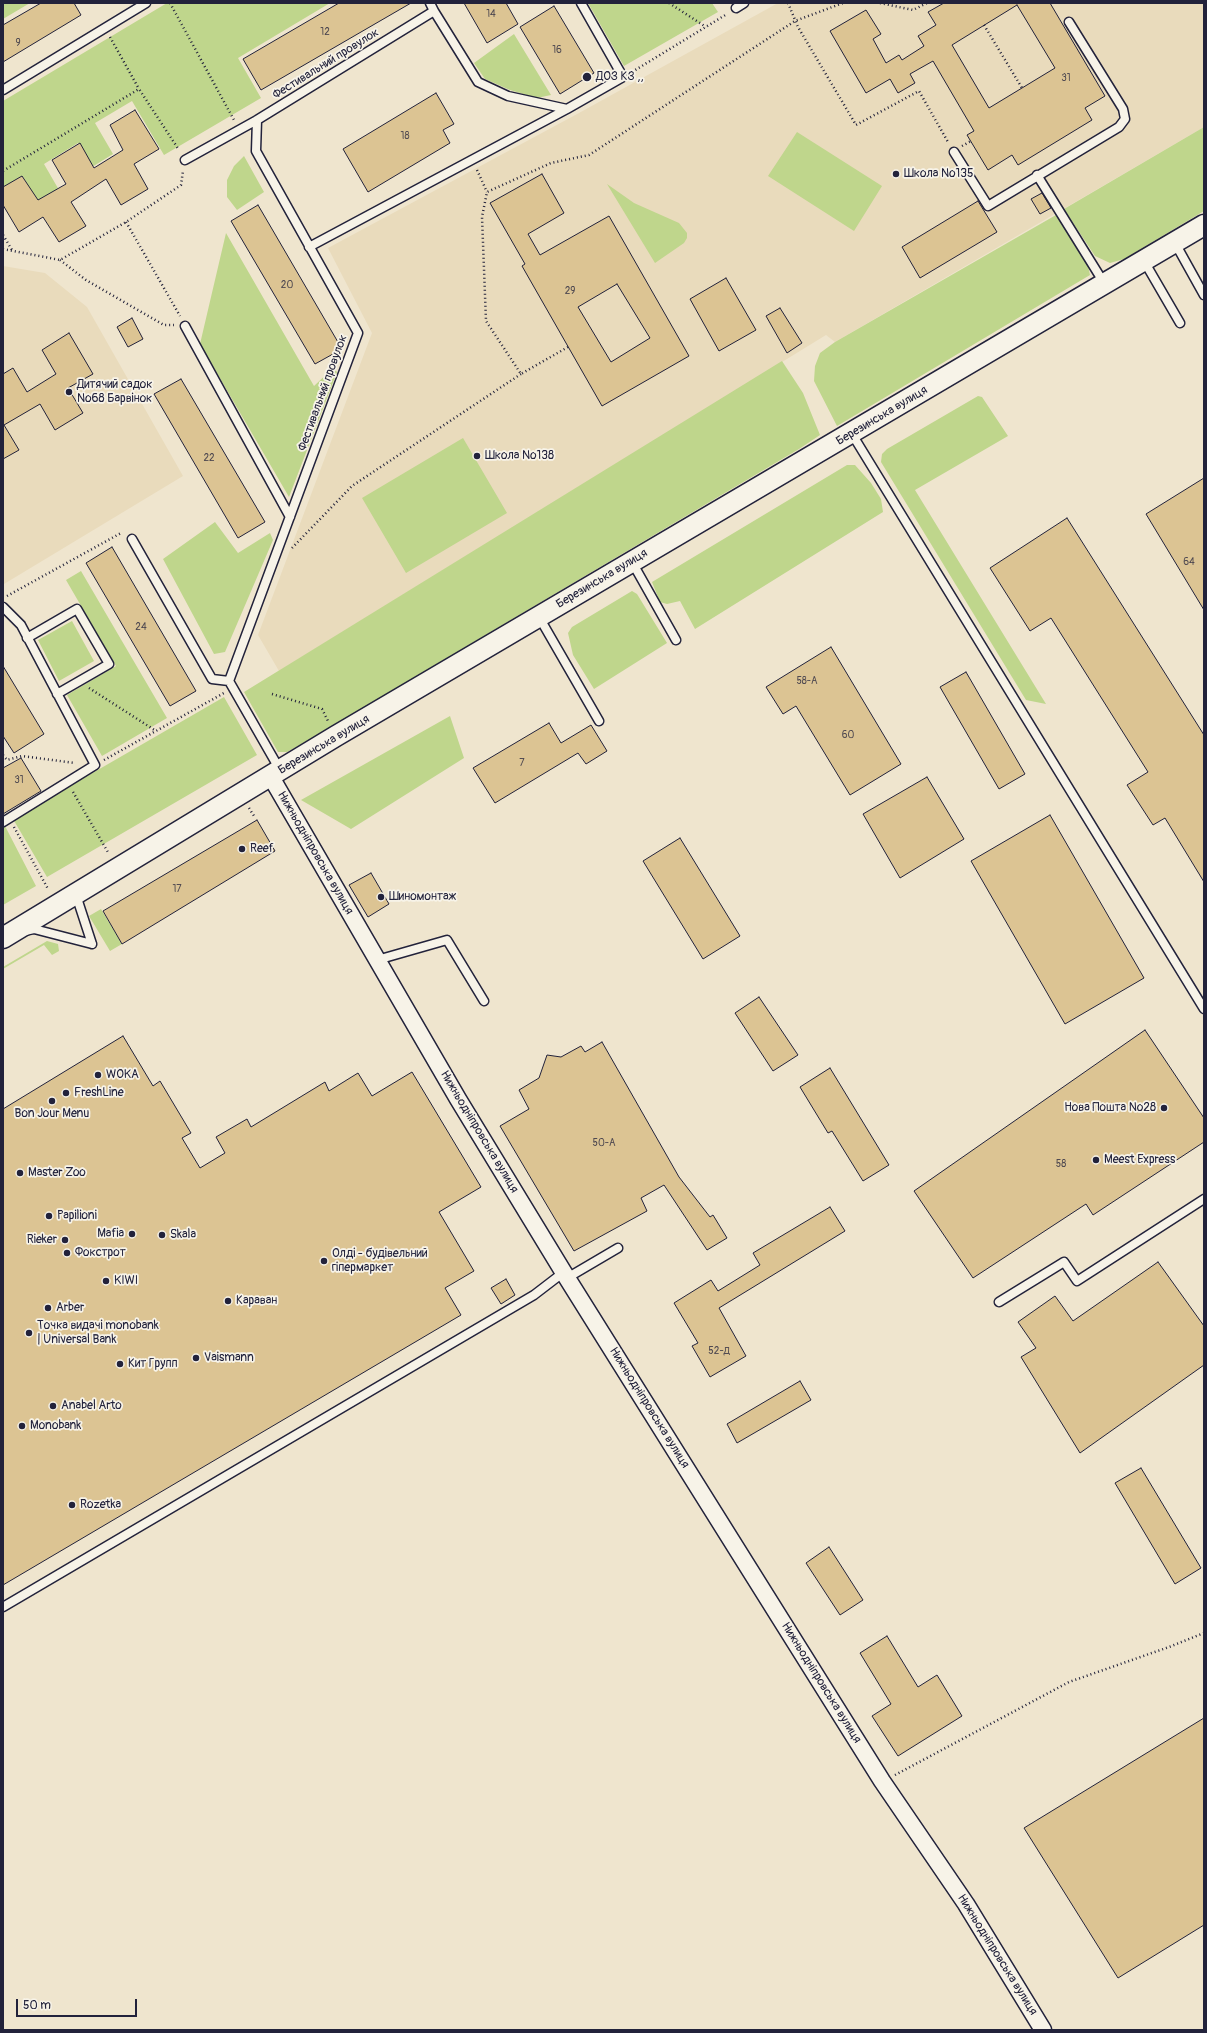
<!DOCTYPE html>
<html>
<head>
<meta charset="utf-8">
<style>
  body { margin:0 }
  #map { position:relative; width:1207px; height:2033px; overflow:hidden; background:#efe5ce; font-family:Pangolin,sans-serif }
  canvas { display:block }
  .frame { position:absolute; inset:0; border:4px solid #22223b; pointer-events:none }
  .scale { position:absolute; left:16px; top:1999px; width:121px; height:18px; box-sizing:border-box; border:2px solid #22223b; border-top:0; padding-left:5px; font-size:12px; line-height:14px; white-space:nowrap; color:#22223b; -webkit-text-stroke:3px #f7f3e8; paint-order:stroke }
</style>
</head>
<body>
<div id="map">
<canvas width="1207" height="2033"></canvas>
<div class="frame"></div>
<div class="scale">50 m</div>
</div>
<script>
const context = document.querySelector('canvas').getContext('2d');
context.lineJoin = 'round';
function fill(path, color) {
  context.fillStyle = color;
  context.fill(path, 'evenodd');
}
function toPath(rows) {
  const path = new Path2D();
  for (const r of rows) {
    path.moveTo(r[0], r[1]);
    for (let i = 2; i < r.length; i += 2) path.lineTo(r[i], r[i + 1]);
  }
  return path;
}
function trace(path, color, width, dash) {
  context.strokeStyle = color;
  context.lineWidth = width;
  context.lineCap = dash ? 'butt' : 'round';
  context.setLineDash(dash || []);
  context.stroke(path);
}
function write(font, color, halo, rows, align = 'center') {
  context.font = font + ' Pangolin,sans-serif';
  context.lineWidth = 3.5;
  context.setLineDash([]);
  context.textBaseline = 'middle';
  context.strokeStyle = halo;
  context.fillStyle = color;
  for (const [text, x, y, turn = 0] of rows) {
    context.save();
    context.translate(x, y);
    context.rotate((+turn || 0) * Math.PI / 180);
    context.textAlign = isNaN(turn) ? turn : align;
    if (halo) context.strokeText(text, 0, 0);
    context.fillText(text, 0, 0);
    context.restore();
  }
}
fill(toPath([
  [778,3,1204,3,1204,127,835,342,826,335,279,671,258,635,372,333,328,248,579,113],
  [3,266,45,273,87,307,183,476,4,584]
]), '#e9dbbc');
fill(toPath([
  [3,3,30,3,3,19],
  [167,3,330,3,238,58,261,98,164,155,132,101,95,123,113,154,92,167,78,143,44,164,59,190,38,202,23,177,3,188,3,101],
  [588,3,712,3,718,12,624,66],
  [514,34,551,95,537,98,510,90,485,79,474,63],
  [1204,127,1204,211,1124,259,1110,263,1095,256,1064,209],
  [797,132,882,186,854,231,768,176],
  [244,156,264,192,237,210,227,197,227,180,234,166],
  [607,184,634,203,679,223,687,233,687,238,684,243,655,263],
  [1056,215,1088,266,1090,275,837,426,814,381,815,366,820,353,835,342],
  [226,233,314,386,333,368,337,372,289,497,200,344],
  [782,361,803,393,820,435,799,449,300,745,287,752,278,752,244,692],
  [978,396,982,397,1008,436,915,490,1046,704,1026,700,881,462,882,454,887,449],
  [463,438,507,513,406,573,362,498],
  [847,465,855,465,871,483,881,499,883,512,695,629,680,601,667,604,660,602,652,582],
  [215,522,238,553,270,533,273,540,225,652,214,654,163,559],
  [81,571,167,718,102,756,67,695,116,666,66,580],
  [632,591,637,594,667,643,594,689,573,655,568,633,572,627],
  [72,621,94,661,59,681,38,640],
  [224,697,257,755,47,877,13,819],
  [450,716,464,758,351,829,301,800],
  [5,826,36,886,3,905,3,828],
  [101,909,122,944,110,951,89,916],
  [47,941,58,944,59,951,52,955,44,945,3,969,3,967]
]), '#bfd68c');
const building = toPath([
  [41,3,74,3,81,15,3,62,3,25,41,3],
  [339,3,411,3,261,90,243,59,339,3],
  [464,3,506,3,518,24,487,43,464,3],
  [944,3,1050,3,1105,96,1085,108,1092,120,1018,165,1012,155,988,170,967,135,974,131,933,61,910,74,915,83,898,93,890,79,866,93,830,31,866,10,881,34,873,39,886,63,899,55,902,60,924,46,918,36,936,25,928,12,944,3],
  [1017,5,1055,68,989,108,952,45,1017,5],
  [554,6,594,73,560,94,520,27,554,6],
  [436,93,454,124,443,130,450,143,368,192,343,149,436,93],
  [135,110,159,149,134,164,148,189,121,205,106,179,71,202,86,226,59,242,43,217,19,232,3,205,3,187,22,176,38,200,66,184,52,160,80,143,94,168,123,150,110,125,135,110],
  [542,174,564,213,528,234,540,255,609,216,689,356,602,406,522,266,525,264,490,203,542,174],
  [617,284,650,338,611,362,578,307,617,284],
  [1042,193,1051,208,1040,214,1031,199,1042,193],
  [978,201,997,232,920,278,902,247,978,201],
  [258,205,342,349,315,364,231,221,258,205],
  [726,278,756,330,719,351,690,299,726,278],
  [780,308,802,343,787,353,766,316,780,308],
  [132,318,143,339,128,347,117,327,132,318],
  [69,333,93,374,68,388,83,413,55,430,40,404,4,425,19,450,3,459,3,374,13,368,27,392,56,374,42,350,69,333],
  [181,379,265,522,238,538,154,394,181,379],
  [1204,478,1204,610,1146,514,1204,478],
  [1067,518,1204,735,1204,882,1165,818,1153,825,1127,785,1148,772,1051,618,1030,631,990,568,1067,518],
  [112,547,196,691,170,706,86,563,112,547],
  [831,647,901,764,850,795,796,706,783,714,766,687,831,647],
  [3,666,44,734,14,753,3,736,3,666],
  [966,672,1025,774,999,789,940,687,966,672],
  [549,723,561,743,591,725,607,751,586,764,578,753,495,803,473,768,549,723],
  [21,758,41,791,3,814,3,768,21,758],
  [927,777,964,839,900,878,863,814,927,777],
  [1050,815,1144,978,1065,1024,971,861,1050,815],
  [257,820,275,851,122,944,103,911,257,820],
  [680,838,740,936,703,959,643,861,680,838],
  [371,873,389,904,368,917,349,885,371,873],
  [759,997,798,1055,773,1071,735,1013,759,997],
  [1145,1030,1204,1118,1204,1142,1093,1215,1086,1204,973,1278,914,1191,1145,1030],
  [123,1036,153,1086,160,1081,191,1133,182,1138,200,1168,225,1153,216,1137,247,1119,251,1127,325,1082,329,1091,358,1073,372,1096,412,1072,481,1187,439,1212,474,1271,445,1288,461,1315,3,1585,3,1109,123,1036],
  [602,1042,679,1177,710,1217,713,1215,727,1238,707,1250,664,1185,641,1198,647,1211,574,1251,500,1126,529,1109,519,1090,539,1078,547,1055,561,1057,581,1046,585,1052,602,1042],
  [830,1068,889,1165,863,1181,832,1131,828,1133,800,1087,830,1068],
  [830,1207,845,1231,719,1308,746,1356,710,1377,692,1346,698,1343,674,1303,711,1280,718,1291,760,1265,753,1253,830,1207],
  [1158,1262,1204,1326,1204,1365,1080,1453,1021,1357,1036,1348,1018,1322,1055,1296,1073,1321,1158,1262],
  [506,1279,515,1295,501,1304,491,1288,506,1279],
  [800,1381,811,1400,737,1443,727,1424,800,1381],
  [1141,1468,1201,1568,1175,1584,1115,1483,1141,1468],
  [829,1547,863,1600,840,1615,806,1563,829,1547],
  [887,1636,918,1687,937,1675,962,1716,898,1756,872,1716,891,1704,860,1653,887,1636],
  [1204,1718,1204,1925,1118,1978,1024,1828,1204,1718]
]);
fill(building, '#dcc493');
trace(building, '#22223b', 1);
const service = toPath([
  [736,8,744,3],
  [434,11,478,82,508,96,567,109,623,77,581,3],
  [3,90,146,3],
  [257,120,256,151,358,333,229,681,280,770],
  [954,152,988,206,1119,127,1125,119,1123,109,1069,22],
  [185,160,257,120,434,11,430,3],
  [1037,175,1104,283],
  [1175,243,1204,295],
  [309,247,567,109],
  [1144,261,1180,323],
  [185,326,290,517],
  [852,434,1204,1009],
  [132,539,212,679,229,681],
  [632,562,676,640],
  [3,607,21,625,95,765,3,822],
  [539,617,599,721],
  [27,638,77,609,109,664,57,694],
  [76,895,92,944],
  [25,931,34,929,92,944],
  [377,960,447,940,484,1001],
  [567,1278,618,1248],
  [999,1302,1064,1262,1077,1281,1204,1199],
  [3,1607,534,1295,564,1272]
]);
const minor = toPath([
  [271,777,458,1099,567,1278,882,1781,966,1904,1043,2030]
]);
const tertiary = toPath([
  [3,938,336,736,1204,225]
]);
trace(service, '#22223b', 11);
trace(minor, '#22223b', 19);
trace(tertiary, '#22223b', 23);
trace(toPath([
  [170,3,234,120],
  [669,3,706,27],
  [788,3,798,27,856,125,919,91,948,142],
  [880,3,913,10,927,3],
  [984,25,1022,88],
  [110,37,139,89],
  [632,72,727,14],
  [962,146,971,141],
  [477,170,487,192],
  [3,171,139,89,179,150],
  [126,222,180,316],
  [3,235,12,250],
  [3,249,60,260,126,222,181,185,183,171],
  [60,260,86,280,164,325,174,325],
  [568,347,521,374,486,321,482,217,487,192,551,163,589,155,795,21,843,3],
  [292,548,352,486,521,374],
  [7,596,121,533],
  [89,688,156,731],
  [272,694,322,709,328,721],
  [3,755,7,760,22,756,75,763],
  [104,760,224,693],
  [73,792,109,854],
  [249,808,254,816],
  [14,827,48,889],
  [895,1775,1069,1682,1169,1647,1204,1633]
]), '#22223b', 2.5, [1, 3]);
trace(service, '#f7f3e8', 8);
trace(minor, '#f7f3e8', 16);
trace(tertiary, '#f7f3e8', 20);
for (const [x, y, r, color] of [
  [587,77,5,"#22223b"],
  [896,174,4,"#22223b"],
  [69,392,4,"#22223b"],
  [477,456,4,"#22223b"],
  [242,849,4,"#22223b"],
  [381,897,4,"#22223b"],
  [98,1075,4,"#22223b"],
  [66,1093,4,"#22223b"],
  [52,1101,4,"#22223b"],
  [1164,1108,4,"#22223b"],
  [1096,1160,4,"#22223b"],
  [20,1173,4,"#22223b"],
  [49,1216,4,"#22223b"],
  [132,1234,4,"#22223b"],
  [162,1235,4,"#22223b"],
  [65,1240,4,"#22223b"],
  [67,1253,4,"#22223b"],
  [324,1261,4,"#22223b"],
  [106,1281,4,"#22223b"],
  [228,1301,4,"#22223b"],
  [48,1308,4,"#22223b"],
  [29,1333,4,"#22223b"],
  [196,1358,4,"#22223b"],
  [120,1364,4,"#22223b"],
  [53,1406,4,"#22223b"],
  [22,1426,4,"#22223b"],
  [72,1505,4,"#22223b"]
]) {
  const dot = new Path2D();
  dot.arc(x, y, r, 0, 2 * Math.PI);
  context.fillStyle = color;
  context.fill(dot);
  trace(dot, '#f7f3e8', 1.5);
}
write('10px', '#504a51', null, [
  ["14",491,14],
  ["12",325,32],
  ["9",18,43],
  ["16",557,50],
  ["31",1066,78],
  ["18",405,136],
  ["20",287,285],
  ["29",570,291],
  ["22",209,458],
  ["64",1189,562],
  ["24",141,627],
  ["58-А",807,681],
  ["60",848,735],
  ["7",522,763],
  ["31",19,780],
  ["17",177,889],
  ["50-А",604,1143],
  ["58",1061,1164],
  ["52-Д",719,1351]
]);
write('12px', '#22223b', '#f7f3e8', [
  ["Фестивальний провулок",326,64,-32],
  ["Фестивальний провулок",323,393,-70],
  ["Березинська вулиця",882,416,-31],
  ["Березинська вулиця",602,579,-31],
  ["Березинська вулиця",324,745,-31],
  ["Нижньодніпровська вулиця",315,853,60],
  ["Нижньодніпровська вулиця",479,1132,59],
  ["Нижньодніпровська вулиця",649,1408,58],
  ["Нижньодніпровська вулиця",821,1683,58],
  ["Нижньодніпровська вулиця",997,1955,58]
]);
write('12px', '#22223b', '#f7f3e8', [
  ["ДОЗ КЗ ,,",596,77],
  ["Школа №135",904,174],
  ["Дитячий садок",77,385],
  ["№68 Барвінок",77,399],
  ["Школа №138",485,456],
  ["Reef",250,849],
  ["Шиномонтаж",389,897],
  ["WOKA",106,1075],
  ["FreshLine",74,1093],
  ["Нова Пошта №28",1156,1108,"right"],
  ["Bon Jour Menu",52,1114,"center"],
  ["Meest Express",1104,1160],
  ["Master Zoo",28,1173],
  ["Papilioni",57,1216],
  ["Mafia",124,1234,"right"],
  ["Skala",170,1235],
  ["Rieker",57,1240,"right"],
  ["Фокстрот",75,1253],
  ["Олді - будівельний",332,1254],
  ["гіпермаркет",332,1268],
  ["KIWI",114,1281],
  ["Караван",236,1301],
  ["Arber",56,1308],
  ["Точка видачі monobank",37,1326],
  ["| Universal Bank",37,1340],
  ["Vaismann",204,1358],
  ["Кит Групп",128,1364],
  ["Anabel Arto",61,1406],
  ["Monobank",30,1426],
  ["Rozetka",80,1505]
], 'left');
</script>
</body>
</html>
